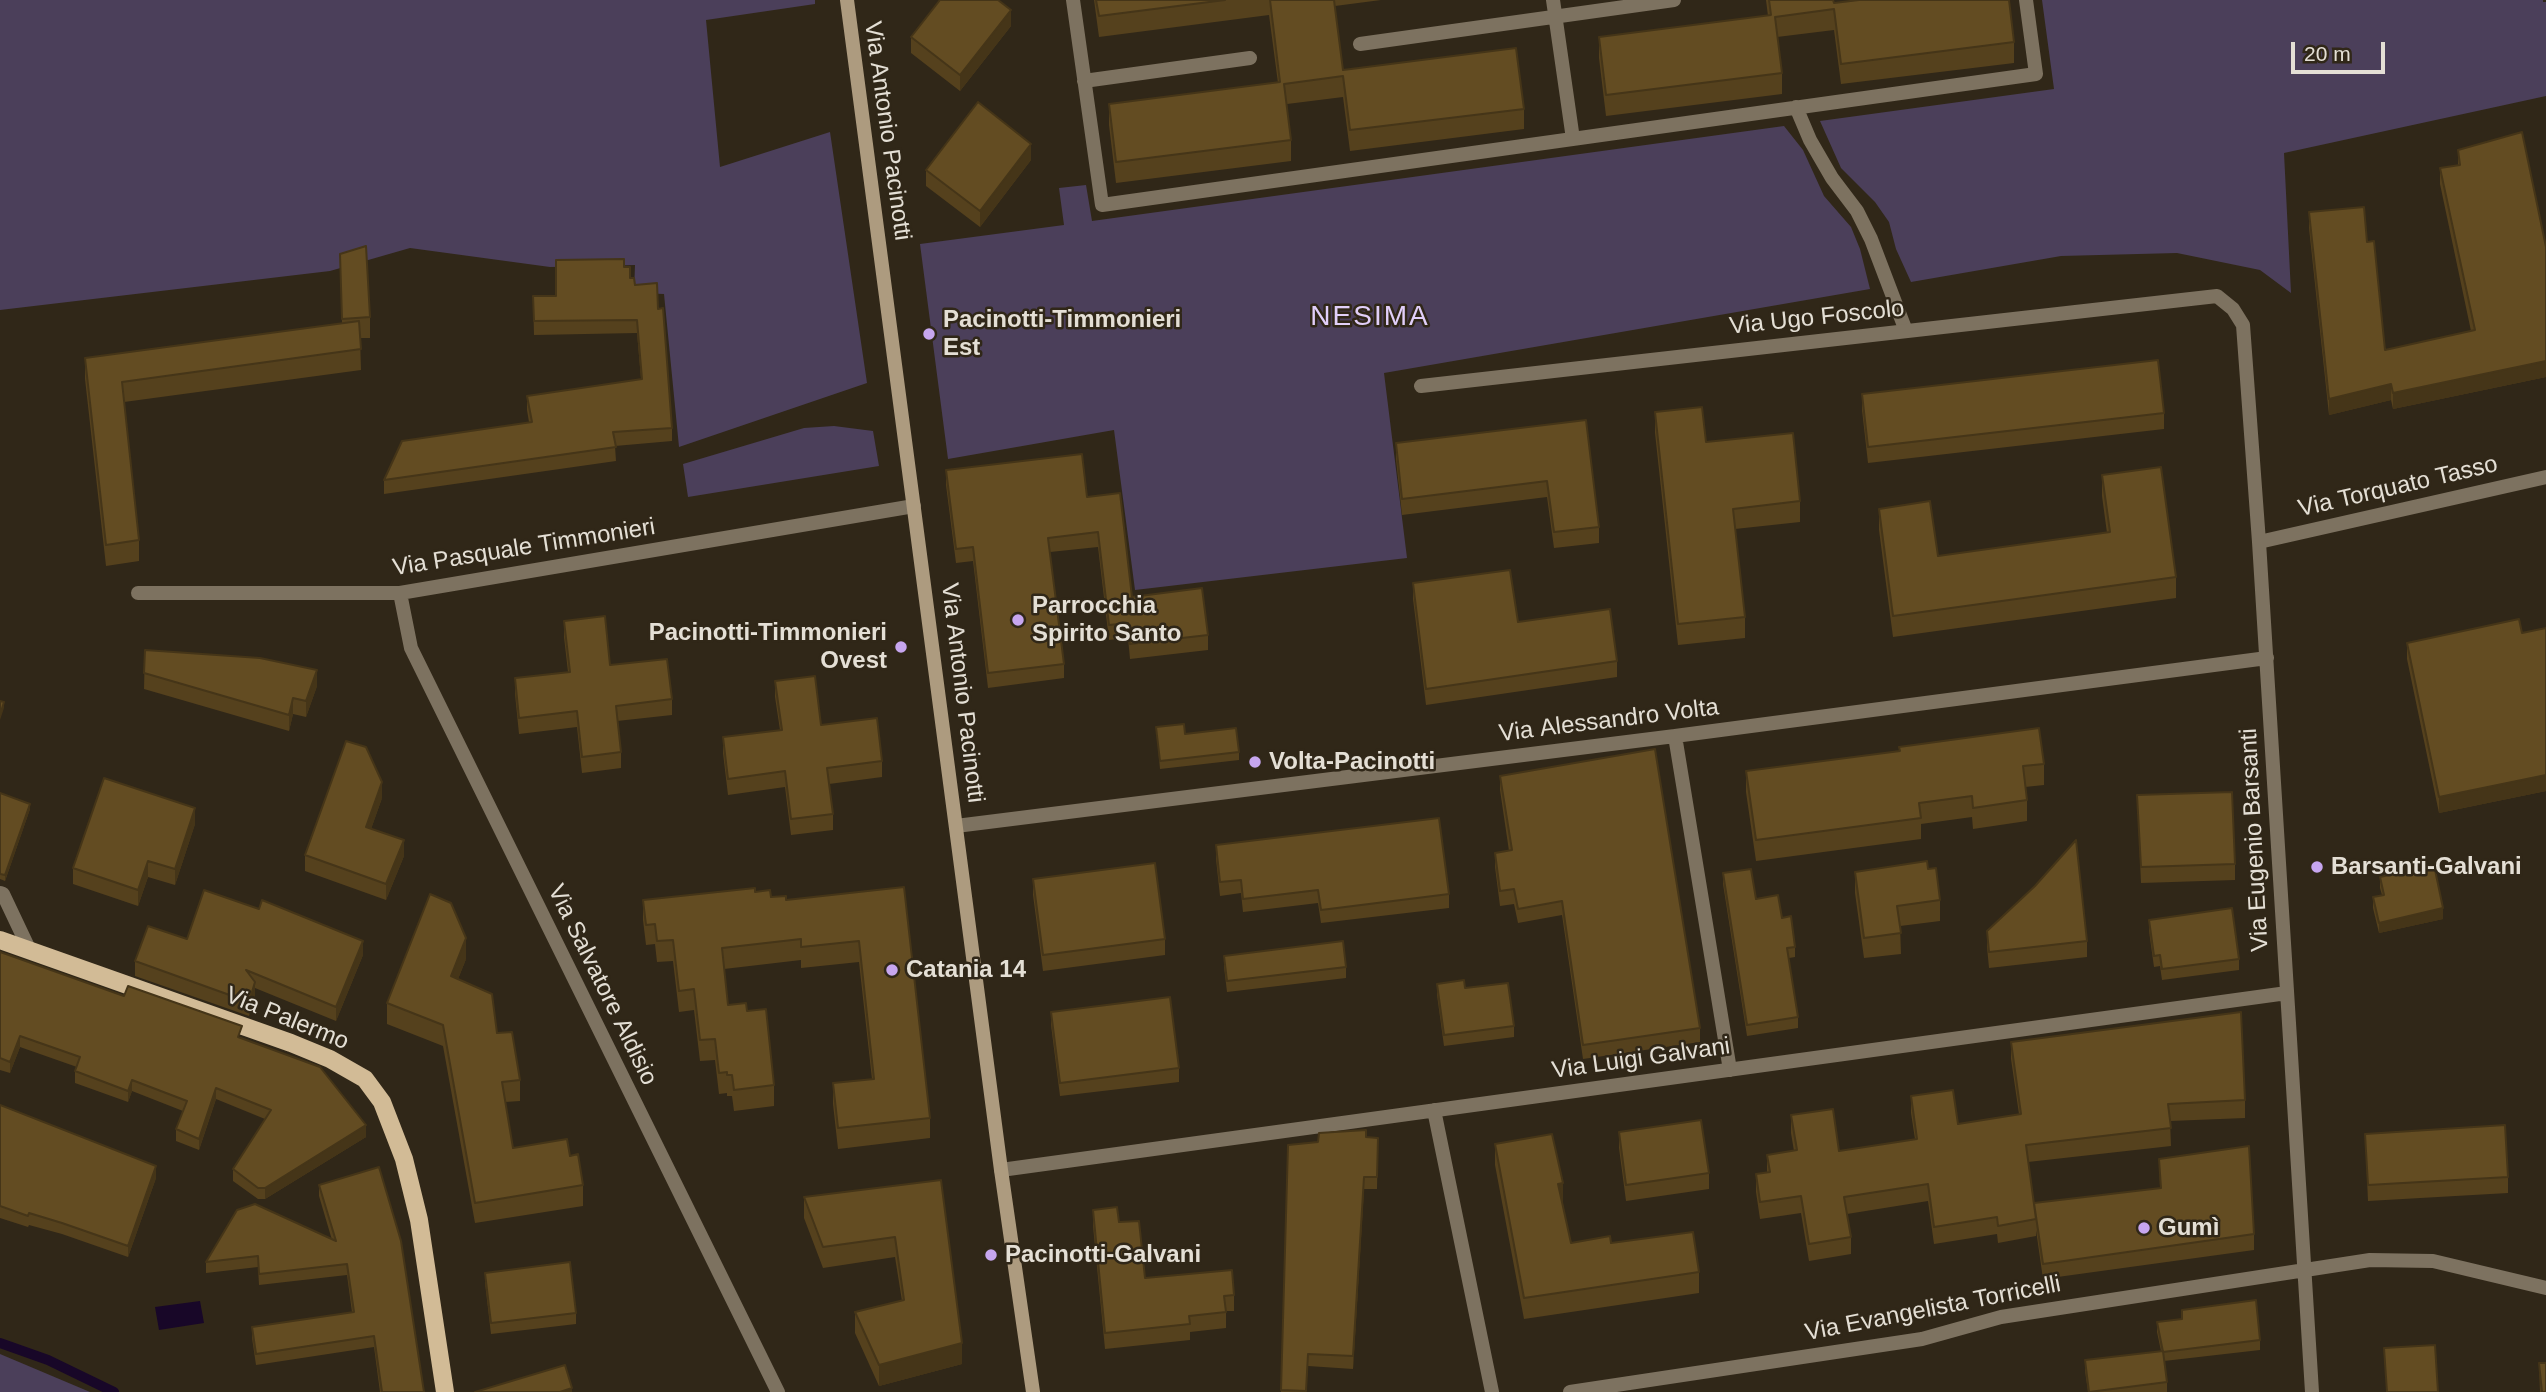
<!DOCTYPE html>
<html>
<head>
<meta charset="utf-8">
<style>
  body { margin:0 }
  #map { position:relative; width:2546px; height:1392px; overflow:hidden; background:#302718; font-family:Arial,sans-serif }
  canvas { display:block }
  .scale { position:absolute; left:2291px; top:42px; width:94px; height:32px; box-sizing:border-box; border:4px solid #e4dfd5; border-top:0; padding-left:9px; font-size:21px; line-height:24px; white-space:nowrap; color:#e4dfd5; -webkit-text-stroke:5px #302718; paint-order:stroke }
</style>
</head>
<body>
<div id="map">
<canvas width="2546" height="1392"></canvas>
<div class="scale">20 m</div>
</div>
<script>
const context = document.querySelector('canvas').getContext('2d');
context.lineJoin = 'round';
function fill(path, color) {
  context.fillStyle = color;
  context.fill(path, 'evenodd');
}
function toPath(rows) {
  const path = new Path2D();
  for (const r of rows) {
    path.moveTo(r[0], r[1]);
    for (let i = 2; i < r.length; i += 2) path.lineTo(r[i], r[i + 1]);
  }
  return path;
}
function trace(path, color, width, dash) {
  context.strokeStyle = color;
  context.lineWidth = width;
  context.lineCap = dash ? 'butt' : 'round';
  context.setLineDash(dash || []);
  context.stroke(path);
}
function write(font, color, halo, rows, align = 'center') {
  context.font = font + ' Arial,sans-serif';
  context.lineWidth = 5;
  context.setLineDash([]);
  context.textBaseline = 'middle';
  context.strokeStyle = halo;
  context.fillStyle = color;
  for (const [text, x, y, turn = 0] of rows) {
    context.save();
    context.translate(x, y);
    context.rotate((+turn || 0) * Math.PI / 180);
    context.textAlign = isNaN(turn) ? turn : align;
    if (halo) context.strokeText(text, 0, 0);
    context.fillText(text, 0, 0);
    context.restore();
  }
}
fill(toPath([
  [0,0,815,0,815,4,706,20,720,167,830,132,867,383,679,447,664,294,634,293,635,265,550,267,410,248,330,271,0,310],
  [2042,0,2543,0,2543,2,2546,2,2546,96,2284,153,2291,293,2260,270,2177,253,2061,256,1911,282,1896,249,1889,222,1875,202,1841,168,1820,121,2054,89],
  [1784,126,1803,150,1824,196,1851,227,1860,249,1870,289,1384,373,1407,558,1135,590,1114,430,948,459,920,244,1064,225,1059,188,1086,185,1092,221],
  [834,426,873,431,879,466,688,497,683,464,804,428],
  [0,1354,90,1392,0,1392]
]), '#4b3f5a');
fill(toPath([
  [200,1301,204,1323,159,1330,155,1307]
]), '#180728');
trace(toPath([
  [0,1343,48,1360,114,1392]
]), '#180728', 10);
trace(toPath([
  [1073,0,1102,205,2036,74,2026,0],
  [1553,0,1573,139],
  [1360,44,1674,0],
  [1084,81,1250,58],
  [1796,107,1810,140,1832,178,1857,211,1871,239,1906,331],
  [0,893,3,894,30,951]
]), '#7d7260', 14);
trace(toPath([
  [1421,386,2217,296,2233,309,2243,325,2259,542,2312,1392],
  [2259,542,2546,477],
  [138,593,400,593,914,506],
  [400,593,411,648,778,1392],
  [1675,736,1730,1070],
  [956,826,1675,736,2267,658],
  [1434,1110,1492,1392],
  [1001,1170,2287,993],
  [1570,1392,1922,1339,2001,1317,2370,1260,2433,1261,2546,1288]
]), '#7d7260', 14);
trace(toPath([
  [847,0,1001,1170,1033,1392]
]), '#ad9b7f', 14);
trace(toPath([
  [0,940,291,1043,330,1059,365,1079,382,1102,404,1159,419,1220,445,1392]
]), '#d2bb96', 18);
fill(toPath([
  [1094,0,1381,0,1335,6,1343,70,1524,109,1524,129,1350,151,1343,97,1287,104,1291,140,1291,161,1116,183,1109,125,1109,104,1278,83,1269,15,1099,37],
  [1766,0,1833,0,1834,3,2014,42,2014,63,1841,84,1834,30,1777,37,1782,73,1782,94,1606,116,1599,58,1599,37,1768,16],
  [1011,26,960,91,911,53,911,37],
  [2458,150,2546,247,2546,377,2393,409,2391,400,2329,415,2309,228,2309,212,2367,242,2385,350,2471,331,2440,184,2440,168,2458,165],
  [1031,160,980,227,926,186,926,170],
  [340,254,370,317,370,338,360,338,361,370,124,402,139,540,139,561,106,566,85,379,85,358,342,323],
  [624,267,635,285,658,309,672,428,672,441,615,446,616,461,384,494,384,480,529,422,527,410,527,396,641,379,637,333,534,335,533,296,556,296],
  [1862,394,2164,413,2164,429,1868,463,1862,410],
  [1655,412,1706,442,1800,501,1800,522,1735,529,1745,617,1745,638,1678,645,1655,433],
  [1586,420,1599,527,1599,543,1554,548,1547,497,1402,515,1396,459,1396,443],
  [946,470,1087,497,1132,597,1208,635,1208,650,1130,659,1128,638,1109,640,1098,547,1050,552,1064,664,1064,678,988,688,973,561,956,563,946,485],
  [2102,475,2176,577,2176,598,1893,637,1879,530,1879,509,1938,556,2107,533,2102,496],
  [1413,583,1518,622,1617,661,1617,677,1426,705,1413,599],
  [564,621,610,665,672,699,672,715,617,721,621,752,621,768,582,773,577,727,519,734,515,694,515,678,568,672,564,637],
  [2546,628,2546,791,2439,813,2407,659,2407,643,2522,633],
  [145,650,317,686,306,717,293,714,289,731,144,689],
  [775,681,821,725,882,761,882,777,829,784,833,814,833,830,791,835,785,787,728,795,723,753,723,737,780,730,775,697],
  [1156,727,1185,734,1239,752,1239,760,1160,769],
  [2044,764,2044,785,2025,787,2027,800,2027,821,1973,829,1972,817,1921,824,1921,839,1756,861,1746,792,1746,771],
  [1500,776,1700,1028,1700,1042,1583,1059,1562,915,1518,923,1514,904,1500,906,1495,867,1495,853,1509,851,1500,790],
  [0,793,30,809,5,881,0,879],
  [2137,795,2235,864,2235,880,2141,883],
  [382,798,371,829,404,856,386,900,305,871,305,855],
  [195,824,175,885,148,877,138,906,73,884,73,868],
  [1216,845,1449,894,1449,908,1321,923,1318,903,1243,912,1241,893,1220,896,1216,859],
  [1855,872,1940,900,1940,921,1900,926,1901,954,1864,958,1855,893],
  [1723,873,1782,918,1795,947,1795,957,1789,958,1798,1017,1798,1028,1747,1036,1723,884],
  [2380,877,2443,919,2379,933,2373,908,2373,897,2382,895,2380,888],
  [1033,879,1165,939,1165,955,1043,971,1033,895],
  [904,887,930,1118,930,1138,838,1149,833,1104,833,1083,872,1079,859,962,801,968,801,960,724,969,728,1005,747,1011,774,1085,774,1106,734,1111,732,1096,727,1096,727,1093,719,1094,715,1060,700,1061,694,1010,679,1012,673,961,657,962,655,944,646,945,643,920,643,900,755,892,771,897,786,900],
  [2149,920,2239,959,2239,970,2162,980,2160,966,2154,967,2149,931],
  [1987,931,2087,941,2087,957,1989,968,1987,947],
  [187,939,363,955,336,1021,255,988,255,997,249,1016,135,976,135,961],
  [0,952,241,1038,366,1137,265,1199,258,1199,233,1181,233,1169,265,1119,216,1099,199,1150,176,1141,176,1129,183,1111,132,1091,128,1102,75,1083,75,1071,77,1067,20,1047,10,1073,0,1070],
  [1224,956,1346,967,1346,978,1227,992,1224,967],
  [466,959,458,979,497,1033,520,1080,520,1101,505,1102,513,1148,570,1156,583,1185,583,1206,475,1223,443,1046,387,1024,387,1003],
  [1437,984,1465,988,1514,1026,1514,1037,1444,1046,1437,995],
  [1051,1012,1179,1068,1179,1082,1060,1096,1051,1025],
  [2011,1042,2245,1100,2245,1118,2170,1121,2171,1146,2028,1162,2034,1204,2160,1188,2159,1159,2254,1234,2254,1250,2043,1279,2036,1230,2036,1236,1998,1243,1997,1234,1934,1244,1928,1201,1847,1214,1851,1237,1851,1254,1809,1261,1801,1213,1760,1219,1756,1192,1756,1174,1767,1173,1767,1155,1794,1151,1791,1133,1791,1115,1839,1151,1915,1139,1911,1113,1911,1096,1958,1124,2019,1114,2011,1059],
  [0,1105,156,1178,128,1257,62,1234,29,1225,28,1227,0,1218],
  [1619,1132,1709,1173,1709,1189,1626,1201,1619,1148],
  [2365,1134,2508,1177,2508,1193,2368,1201],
  [1366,1137,1378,1138,1377,1189,1364,1189,1353,1369,1308,1366,1306,1392,1281,1392,1288,1145],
  [1495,1144,1563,1204,1571,1243,1611,1243,1699,1272,1699,1293,1524,1319,1495,1165],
  [941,1180,962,1364,879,1386,855,1333,855,1312,902,1301,895,1257,823,1268,804,1218,804,1197],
  [319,1185,424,1392,380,1392,374,1347,256,1365,252,1338,252,1327,352,1312,347,1275,259,1285,258,1267,206,1273,206,1262,332,1240,319,1196],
  [1093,1210,1119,1222,1145,1278,1234,1295,1234,1311,1226,1311,1226,1328,1190,1332,1190,1340,1105,1349,1093,1226],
  [485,1273,576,1313,576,1324,491,1334,485,1283],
  [2157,1322,2260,1340,2260,1350,2164,1361,2167,1382,2167,1392,2088,1392,2085,1371,2085,1360,2161,1351,2157,1332],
  [2539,1363,2546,1392,2540,1392]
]), '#55411d');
fill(toPath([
  [1011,10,1011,26,960,91,960,75],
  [1031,144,1031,160,980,227,980,211],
  [2546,361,2546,377,2393,409,2393,393],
  [2391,384,2391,400,2329,415,2329,399],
  [317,670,317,686,306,717,306,701],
  [293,698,293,714,289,731,289,715],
  [4,702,4,708,0,720,0,715],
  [2546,775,2546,791,2439,813,2439,797],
  [382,782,382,798,366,843,366,827],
  [30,804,30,809,5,881,5,875],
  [195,808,195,824,175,885,175,869],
  [404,840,404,856,386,900,386,884],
  [148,861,148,877,138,906,138,890],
  [2443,908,2443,919,2379,933,2379,923],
  [466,938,466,959,451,997,451,976],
  [363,941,363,955,336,1021,336,1007],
  [255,982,255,997,249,1016,249,1002],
  [20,1036,20,1047,10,1073,10,1062],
  [132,1080,132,1091,128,1102,128,1091],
  [216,1088,216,1099,199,1150,199,1139],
  [366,1125,366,1137,265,1199,265,1188],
  [156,1166,156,1178,128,1257,128,1246],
  [1364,1177,1364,1189,1353,1369,1353,1356],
  [1563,1183,1563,1204,1558,1205,1558,1184],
  [962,1343,962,1364,879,1386,879,1365],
  [572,1388,572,1392,560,1392]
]), '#453518');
const building = toPath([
  [940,0,998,0,1011,10,960,75,911,37,940,0],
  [1096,0,1225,0,1099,16,1096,0],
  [1270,0,1334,0,1343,70,1516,48,1524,109,1350,130,1343,76,1284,84,1291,140,1116,162,1109,104,1280,82,1270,0],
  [1769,0,1833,0,1834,3,1859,0,2009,0,2014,42,1841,64,1834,9,1775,17,1782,73,1606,95,1599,37,1771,15,1769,0],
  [978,102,1031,144,980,211,926,170,978,102],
  [2522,132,2546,247,2546,361,2393,393,2391,384,2329,399,2309,212,2364,207,2367,242,2374,241,2385,350,2475,330,2440,168,2460,165,2458,150,2522,132],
  [366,246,370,317,342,319,340,254,366,246],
  [624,259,624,267,630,267,630,278,634,278,635,285,657,283,658,309,663,308,672,428,613,432,616,447,384,480,402,441,532,422,527,396,642,379,637,320,534,321,533,296,556,296,556,260,624,259],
  [359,321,361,349,122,382,139,540,106,545,85,358,359,321],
  [2158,360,2164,413,1868,447,1862,394,2158,360],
  [1702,407,1706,442,1793,433,1800,501,1733,509,1745,617,1678,624,1655,412,1702,407],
  [1586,420,1599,527,1554,532,1547,481,1402,499,1396,443,1586,420],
  [1082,454,1087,497,1120,493,1132,597,1202,588,1208,635,1130,644,1128,623,1109,625,1098,532,1048,538,1064,664,988,673,973,547,956,549,946,470,1082,454],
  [2161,467,2176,577,1893,616,1879,509,1930,501,1938,556,2110,532,2102,475,2161,467],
  [1510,570,1518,622,1610,609,1617,661,1426,689,1413,583,1510,570],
  [605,616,610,665,667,659,672,699,616,706,621,752,582,757,577,711,519,718,515,678,570,672,564,621,605,616],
  [2519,619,2522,633,2546,628,2546,775,2439,797,2407,643,2519,619],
  [145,650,260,658,317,670,306,701,293,698,289,715,144,673,145,650],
  [815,676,821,725,877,718,882,761,827,768,833,814,791,819,785,771,728,779,723,737,782,730,775,681,815,676],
  [0,701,4,702,0,715,0,701],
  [1184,724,1185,734,1236,728,1239,752,1160,761,1156,727,1184,724],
  [2039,728,2044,764,2023,766,2027,800,1973,808,1972,796,1919,803,1921,818,1756,840,1746,771,1900,751,1899,747,2039,728],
  [346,741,366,747,382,782,366,827,404,840,386,884,305,855,346,741],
  [1655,749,1700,1028,1583,1045,1562,901,1518,909,1514,889,1500,891,1495,853,1512,850,1500,776,1655,749],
  [104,778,195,808,175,869,148,861,138,890,73,868,104,778],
  [2232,792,2235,864,2141,867,2137,795,2232,792],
  [0,793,30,804,5,875,0,874,0,793],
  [1439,818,1449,894,1321,910,1318,890,1243,899,1241,880,1220,882,1216,845,1439,818],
  [2076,840,2087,941,1989,952,1987,931,2035,886,2076,840],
  [1927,861,1928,869,1936,868,1940,900,1897,906,1901,933,1864,938,1855,872,1927,861],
  [1155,863,1165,939,1043,955,1033,879,1155,863],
  [2434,865,2443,908,2379,923,2373,897,2384,895,2380,877,2434,865],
  [1751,869,1756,899,1778,895,1782,918,1791,916,1795,947,1787,948,1798,1017,1747,1025,1723,873,1751,869],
  [904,887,930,1118,838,1128,833,1083,874,1079,859,941,801,947,801,939,722,948,728,1005,746,1003,747,1011,766,1009,774,1085,734,1090,732,1075,727,1075,727,1072,719,1073,715,1039,700,1040,694,989,679,991,673,940,657,941,655,924,646,925,643,900,755,888,755,892,770,890,771,897,786,896,786,900,904,887],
  [204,890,259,909,262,900,363,941,336,1007,246,970,255,982,249,1002,135,961,148,926,187,939,204,890],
  [430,894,451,903,466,938,451,976,492,994,497,1033,512,1032,520,1080,502,1082,513,1148,567,1139,570,1156,578,1154,583,1185,475,1203,443,1025,387,1003,430,894],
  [2232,908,2239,959,2162,969,2160,955,2154,956,2149,920,2232,908],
  [1343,941,1346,967,1227,981,1224,956,1343,941],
  [0,952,124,996,128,986,242,1026,238,1037,320,1067,366,1125,265,1188,258,1188,233,1169,271,1110,216,1088,199,1139,176,1129,187,1101,132,1080,128,1091,75,1071,80,1057,20,1036,10,1062,0,1058,0,952],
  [1464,980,1465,988,1508,983,1514,1026,1444,1035,1437,984,1464,980],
  [1170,997,1179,1068,1060,1083,1051,1012,1170,997],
  [2241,1012,2245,1100,2168,1104,2171,1128,2026,1145,2036,1219,1998,1226,1997,1217,1934,1227,1928,1184,1844,1197,1851,1237,1809,1244,1801,1196,1760,1202,1756,1174,1770,1172,1767,1155,1797,1150,1791,1115,1833,1109,1839,1151,1917,1139,1911,1096,1953,1090,1958,1124,2021,1114,2011,1042,2241,1012],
  [0,1105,156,1166,128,1246,62,1223,29,1213,28,1216,0,1206,0,1105],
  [1701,1120,1709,1173,1626,1185,1619,1132,1701,1120],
  [2505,1125,2508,1177,2368,1185,2365,1134,2505,1125],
  [1366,1130,1366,1137,1378,1138,1377,1177,1364,1177,1353,1356,1308,1354,1306,1391,1281,1390,1288,1145,1318,1142,1319,1133,1366,1130],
  [1552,1134,1563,1183,1558,1184,1571,1243,1610,1236,1611,1243,1693,1232,1699,1272,1524,1298,1495,1144,1552,1134],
  [2249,1146,2254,1234,2043,1264,2034,1203,2161,1188,2159,1159,2249,1146],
  [379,1167,401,1241,424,1392,382,1392,374,1336,256,1354,252,1327,354,1312,347,1264,259,1274,258,1256,206,1262,237,1210,255,1204,336,1241,319,1185,379,1167],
  [941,1180,962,1343,879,1365,855,1312,904,1300,895,1237,823,1247,804,1197,941,1180],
  [1117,1207,1119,1222,1139,1221,1145,1278,1232,1270,1234,1295,1224,1296,1226,1312,1189,1316,1190,1324,1105,1333,1093,1210,1117,1207],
  [570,1262,576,1313,491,1323,485,1273,570,1262],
  [2256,1300,2260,1340,2163,1352,2157,1322,2182,1319,2182,1310,2256,1300],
  [2435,1345,2438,1392,2387,1392,2384,1348,2435,1345],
  [2163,1351,2167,1382,2089,1392,2085,1360,2163,1351],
  [2539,1363,2546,1363,2546,1392,2542,1392,2539,1363],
  [565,1365,572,1388,560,1392,475,1392,565,1365]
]);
fill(building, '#634c22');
trace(building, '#453518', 2);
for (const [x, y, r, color] of [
  [929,334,7,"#c7a6ef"],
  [1018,620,7,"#c7a6ef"],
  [901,647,7,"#c7a6ef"],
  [1255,762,7,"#c7a6ef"],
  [2317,867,7,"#c7a6ef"],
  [892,970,7,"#c7a6ef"],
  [2144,1228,7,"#c7a6ef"],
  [991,1255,7,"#c7a6ef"]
]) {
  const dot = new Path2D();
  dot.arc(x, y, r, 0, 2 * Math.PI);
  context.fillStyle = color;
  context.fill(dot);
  trace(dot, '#302718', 2.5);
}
write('24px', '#e4dfd5', '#302718', [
  ["Via Antonio Pacinotti",887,131,82],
  ["Via Ugo Foscolo",1817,318,-6],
  ["Via Torquato Tasso",2398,487,-13],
  ["Via Pasquale Timmonieri",524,548,-9],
  ["Via Antonio Pacinotti",962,693,83],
  ["Via Alessandro Volta",1609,721,-7],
  ["Via Eugenio Barsanti",2255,840,-93],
  ["Via Salvatore Aldisio",602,985,64],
  ["Via Palermo",287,1019,22],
  ["Via Luigi Galvani",1641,1059,-8],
  ["Via Evangelista Torricelli",1933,1309,-11]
]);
write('bold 24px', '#e4dfd5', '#302718', [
  ["Pacinotti-Timmonieri",943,320],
  ["Est",943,348],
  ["Parrocchia",1032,606],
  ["Spirito Santo",1032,634],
  ["Pacinotti-Timmonieri",887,633,"right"],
  ["Ovest",887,661,"right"],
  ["Volta-Pacinotti",1269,762],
  ["Barsanti-Galvani",2331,867],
  ["Catania 14",906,970],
  ["Gumì",2158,1228],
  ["Pacinotti-Galvani",1005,1255]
], 'left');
context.letterSpacing = '2px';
write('28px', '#e1cff9', '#302718', [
  ["NESIMA",1370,317]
]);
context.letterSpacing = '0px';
</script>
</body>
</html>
